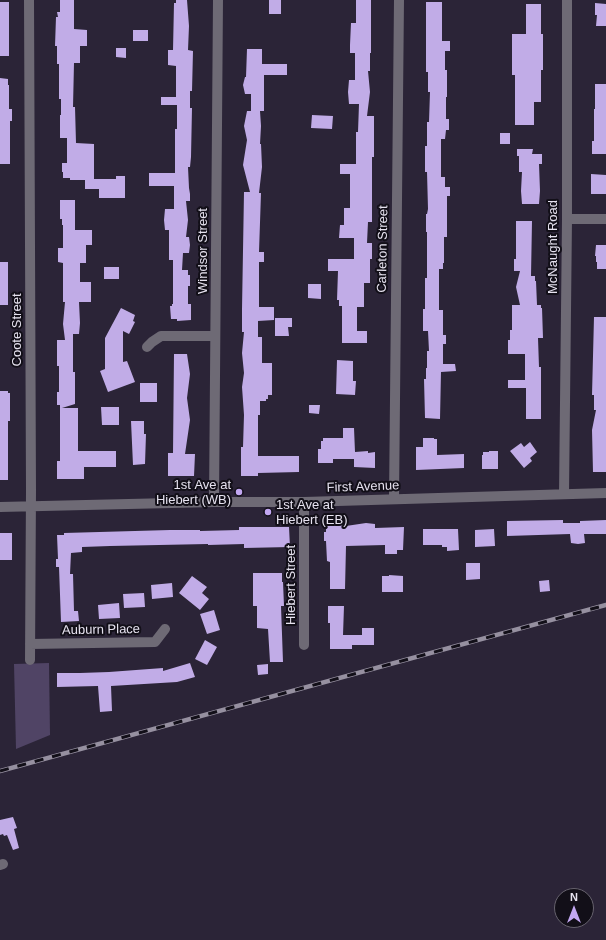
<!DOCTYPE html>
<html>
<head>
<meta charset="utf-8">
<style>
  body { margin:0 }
  #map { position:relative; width:606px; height:940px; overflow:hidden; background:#2b2437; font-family:Arial,sans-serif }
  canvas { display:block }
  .north { position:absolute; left:554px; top:888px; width:40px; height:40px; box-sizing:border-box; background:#120f18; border:1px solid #67636e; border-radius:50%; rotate:0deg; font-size:11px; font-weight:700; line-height:16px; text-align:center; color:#e6e2ef }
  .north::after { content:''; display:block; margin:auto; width:14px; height:18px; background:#c2a7f2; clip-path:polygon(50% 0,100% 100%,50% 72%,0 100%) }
</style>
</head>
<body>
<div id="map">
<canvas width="606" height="940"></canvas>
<div class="north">N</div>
</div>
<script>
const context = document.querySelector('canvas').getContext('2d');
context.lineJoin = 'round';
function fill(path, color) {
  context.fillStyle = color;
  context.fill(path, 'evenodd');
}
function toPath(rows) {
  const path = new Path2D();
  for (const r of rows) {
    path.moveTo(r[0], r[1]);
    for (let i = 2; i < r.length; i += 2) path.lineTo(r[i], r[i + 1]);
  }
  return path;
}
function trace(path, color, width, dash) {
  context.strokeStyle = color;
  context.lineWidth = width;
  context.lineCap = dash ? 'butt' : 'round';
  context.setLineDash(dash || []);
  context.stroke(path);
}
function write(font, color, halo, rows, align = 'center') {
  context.font = font + ' Arial,sans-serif';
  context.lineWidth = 4;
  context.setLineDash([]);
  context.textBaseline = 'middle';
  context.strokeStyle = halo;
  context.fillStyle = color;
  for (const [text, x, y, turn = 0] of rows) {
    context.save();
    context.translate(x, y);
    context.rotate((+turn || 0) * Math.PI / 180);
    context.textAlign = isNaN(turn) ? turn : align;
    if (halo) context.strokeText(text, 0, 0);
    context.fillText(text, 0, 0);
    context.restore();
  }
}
fill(toPath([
  [49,663,50,735,16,749,14,664]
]), '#504465');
fill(toPath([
  [60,0,74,0,74,29,87,30,87,46,80,46,80,63,74,63,73,107,75,107,76,143,94,144,94,179,116,179,116,176,125,176,125,198,99,198,99,189,85,189,85,180,70,180,70,178,63,178,63,172,62,172,62,163,67,163,67,138,60,138,60,115,61,115,61,99,59,99,59,64,57,64,57,46,55,46,56,17,58,17,57,12,60,12],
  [176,0,187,0,189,26,188,50,193,51,192,91,190,91,190,108,192,108,191,157,190,167,188,167,189,188,190,194,190,201,186,201,188,220,186,237,189,237,190,245,189,253,183,253,182,270,188,270,188,275,190,275,190,286,188,286,188,304,191,304,191,320,177,321,177,319,171,319,170,306,172,306,172,304,173,304,173,260,169,260,169,230,165,230,164,220,165,209,174,209,174,186,149,186,149,173,175,173,175,129,177,129,177,105,161,105,161,97,176,97,176,66,168,65,168,50,173,50,174,3,176,3],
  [269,0,281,0,281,14,269,14],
  [356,0,371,0,371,53,370,53,370,71,368,71,370,92,367,116,374,116,374,157,372,157,372,222,368,222,367,243,372,243,372,259,370,259,370,283,364,283,364,307,357,307,357,331,367,331,367,343,342,343,342,306,339,306,339,300,337,300,338,271,328,271,328,259,354,259,354,238,339,238,340,225,344,225,344,208,350,208,350,174,340,174,340,164,356,164,356,132,358,132,359,104,349,104,348,92,349,80,355,80,355,53,350,53,350,45,351,23,356,23],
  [0,2,9,2,9,56,0,56],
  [426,2,442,2,442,41,450,41,450,51,445,51,445,70,447,70,447,97,446,97,446,119,449,119,449,130,446,130,445,139,441,139,441,177,445,177,445,187,450,187,450,196,447,196,447,237,444,237,444,263,443,263,443,269,439,269,439,310,443,310,443,335,446,335,446,344,443,344,443,364,455,364,456,371,441,372,440,419,425,418,424,379,426,379,426,368,427,368,427,351,429,351,428,331,423,331,423,309,425,309,425,278,427,278,427,232,426,232,426,214,427,214,428,209,427,172,425,172,425,146,427,146,427,122,429,122,430,92,428,92,428,72,426,72],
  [595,3,606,4,606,26,596,26,597,15,595,15],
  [526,4,541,4,541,34,543,34,543,70,541,70,541,102,534,102,534,125,515,125,515,75,512,75,512,34,526,34],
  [133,30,148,30,148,41,133,41],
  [116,48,126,48,126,58,116,57],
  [247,49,262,49,262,64,287,64,287,75,264,75,264,111,260,111,261,126,260,144,261,144,262,167,259,193,261,193,259,252,264,252,264,262,259,262,259,307,274,307,274,320,258,321,258,337,262,337,262,363,272,363,272,395,268,395,268,399,266,399,266,401,260,401,260,415,258,415,258,456,299,456,299,472,258,473,258,476,241,476,241,447,243,447,244,415,242,387,244,373,242,353,244,332,242,332,242,309,244,192,250,192,243,165,247,140,244,126,247,111,251,111,251,94,245,94,243,85,245,77,246,77],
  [0,78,8,79,8,85,9,85,9,109,12,109,12,121,10,121,10,164,0,164],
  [595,84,606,84,606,154,592,154,592,141,594,141,594,109,595,109],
  [312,115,333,116,332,129,311,128],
  [500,133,510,133,510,144,500,144],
  [517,149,533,149,532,154,542,154,542,164,539,164,540,191,539,204,522,204,521,191,522,172,519,172,519,156,517,156],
  [591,174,606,175,606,194,591,194],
  [60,200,75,200,75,230,92,230,92,245,86,245,86,263,80,263,80,282,91,282,91,302,79,302,80,323,79,334,73,334,73,372,75,372,75,404,62,408,78,408,78,451,116,451,116,467,84,467,84,479,57,479,57,461,60,461,60,405,57,405,57,392,59,392,59,366,57,366,57,340,65,340,63,324,65,302,63,302,63,263,58,262,58,248,63,248,63,225,62,225,62,219,60,219],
  [516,221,532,221,531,276,535,276,535,281,536,281,537,305,541,305,541,308,542,308,543,338,538,338,539,367,541,367,541,419,526,419,526,388,508,388,508,380,525,380,525,354,508,354,508,340,510,340,510,330,512,330,512,305,520,305,516,287,520,271,514,271,514,259,516,259],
  [596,245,606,245,606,269,597,269,597,262,596,262,596,256,595,256],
  [0,262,8,262,8,305,0,305],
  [104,267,119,267,119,279,104,279],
  [308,284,321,284,321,299,308,298],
  [121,308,135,315,133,321,135,322,129,334,123,331,123,362,127,361,135,382,108,392,100,371,105,369,105,338],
  [594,317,606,317,606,472,593,472,592,430,596,410,594,410,594,395,592,395],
  [275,318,292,318,292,327,288,327,289,336,275,336],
  [174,354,187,354,190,374,187,398,190,420,185,454,195,454,194,476,168,476,168,453,173,453],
  [337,360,353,361,353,381,356,381,355,395,336,394],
  [140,383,157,383,157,402,140,402],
  [0,391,8,391,8,393,10,393,10,421,8,421,8,480,0,480],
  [309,405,320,405,319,414,309,413],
  [101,407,119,407,119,425,102,425],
  [131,421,144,421,144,434,146,434,145,464,133,465],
  [343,428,354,428,355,452,368,451,368,453,375,452,375,468,354,467,354,459,333,459,333,463,318,463,318,449,321,449,321,441,323,441,323,438,343,438],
  [423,438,434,438,434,439,437,439,437,455,464,454,464,468,416,470,416,447,423,447],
  [530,442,537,452,530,458,532,461,524,468,510,451,521,443,524,447],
  [489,451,498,451,498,469,482,469,482,455,483,455,483,452,489,452],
  [563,520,563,523,580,523,580,521,606,520,606,534,584,534,585,543,578,544,571,543,570,534,507,536,507,521],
  [366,523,375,524,375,528,404,527,403,550,397,550,397,554,385,554,385,545,346,546,345,589,330,589,330,562,327,561,326,541,324,541,324,532,326,532,326,524,346,524,346,526],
  [239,527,289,527,290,547,244,548,244,544,208,545,208,544,110,546,82,547,82,552,71,553,70,574,73,574,74,611,78,611,79,621,61,622,59,567,56,567,56,559,58,559,57,535,64,535,64,533,170,530,200,530,200,531,239,530],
  [423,529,458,529,459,550,447,551,447,547,442,547,442,545,423,545],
  [494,529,495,546,475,547,475,530],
  [0,533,12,533,12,560,0,560],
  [466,563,480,563,480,579,466,580],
  [253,573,282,573,282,582,283,582,284,606,281,606,283,662,270,662,268,629,257,628,257,606,253,606],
  [389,575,403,576,403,592,382,592,382,576,389,576],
  [192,576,207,587,202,593,209,599,200,610,179,593],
  [549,580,550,591,540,592,539,581],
  [172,583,173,597,152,599,151,585],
  [144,593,145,607,124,608,123,594],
  [119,603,120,618,99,619,98,605],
  [328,606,344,606,343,635,362,635,362,628,374,628,374,645,352,645,352,649,330,649,330,623,328,623],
  [214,610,220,630,207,634,200,614],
  [205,640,217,647,207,665,195,659],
  [190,663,195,677,177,682,111,686,112,711,100,712,98,686,57,687,57,673,80,673,109,672,163,668,163,671],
  [268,664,268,674,258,675,257,665],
  [13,817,17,828,14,829,19,848,13,850,7,835,4,836,3,834,0,835,0,820]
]), '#c1ace7');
trace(toPath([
  [29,0,31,490,30,660],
  [567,219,606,219],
  [147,347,152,342,161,336,215,336],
  [564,494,567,219,567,0],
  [394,499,399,0],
  [214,502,218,0],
  [0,507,214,502,304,502,606,493],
  [30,644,155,642,165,629],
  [304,645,304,502],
  [0,865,3,864]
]), '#6e6a75', 10);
const rail = toPath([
  [0,771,606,605]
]);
trace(rail, '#9690a0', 4.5);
trace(rail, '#120f18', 3, [9]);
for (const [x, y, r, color] of [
  [239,492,4,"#c2a7f2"],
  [268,512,4,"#c2a7f2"]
]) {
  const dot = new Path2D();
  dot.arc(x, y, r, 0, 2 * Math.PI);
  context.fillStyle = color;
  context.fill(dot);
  trace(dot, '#120f18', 1.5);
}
write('13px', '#e6e2ef', '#120f18', [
  ["McNaught Road",553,247,-90],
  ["Carleton Street",383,249,-89],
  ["Windsor Street",203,251,-90],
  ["Coote Street",17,330,-90],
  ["First Avenue",363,487,-2],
  ["Hiebert Street",291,585,-90],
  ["Auburn Place",101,630,-1]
]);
write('13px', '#e6e2ef', '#120f18', [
  ["1st Ave at",231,485],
  ["Hiebert (WB)",231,500],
  ["1st Ave at",276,505,"left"],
  ["Hiebert (EB)",276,520,"left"]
], 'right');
</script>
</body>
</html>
